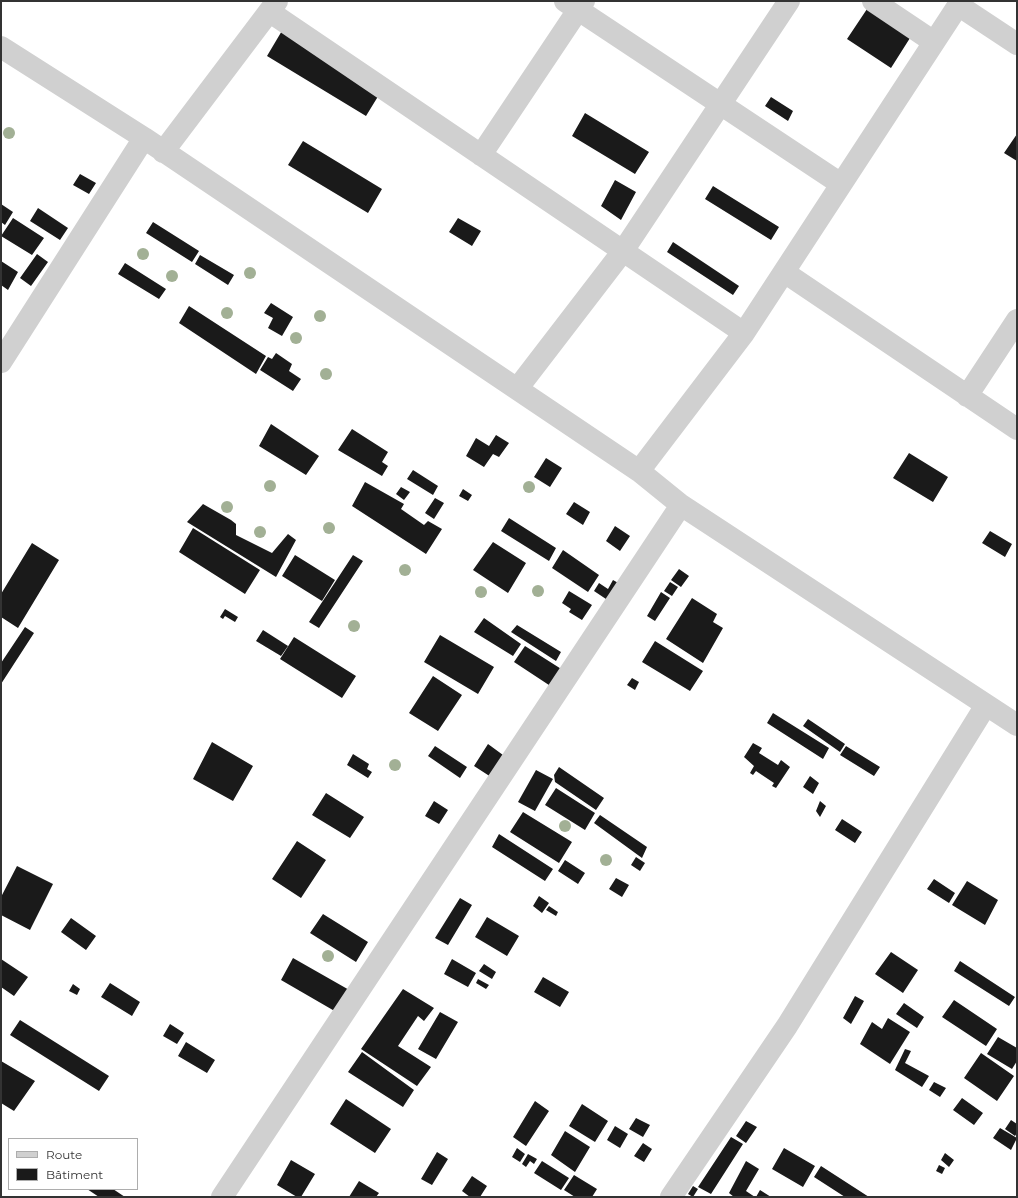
<!DOCTYPE html>
<html>
<head>
<meta charset="utf-8">
<style>
  body { margin:0 }
  #map { position:relative; width:1018px; height:1198px; overflow:hidden; background:#fff; font-family:Montserrat,sans-serif }
  canvas { display:block }
  .frame { position:absolute; inset:0; border:2px solid #333; pointer-events:none }
  .legend { position:absolute; left:8px; top:1138px; width:130px; height:52px; box-sizing:border-box; background:#fff; border:1px solid #adadad; margin:0; padding:5px 7px; list-style:none; font-size:12px; color:#333 }
  .legend li { display:flex; align-items:center; gap:8px; height:20px }
  .legend b { width:20px; border:1px solid #adadad }
</style>
</head>
<body>
<div id="map">
<canvas width="1018" height="1198"></canvas>
<div class="frame"></div>
<ul class="legend">
<li><b style="height:5px;background:#d0d0d0"></b>Route</li>
<li><b style="height:11px;background:#1a1a1a"></b>Bâtiment</li>
</ul>
</div>
<script>
const context = document.querySelector('canvas').getContext('2d');
context.lineJoin = 'round';
function fill(path, color) {
  context.fillStyle = color;
  context.fill(path, 'evenodd');
}
function toPath(rows) {
  const path = new Path2D();
  for (const r of rows) {
    path.moveTo(r[0], r[1]);
    for (let i = 2; i < r.length; i += 2) path.lineTo(r[i], r[i + 1]);
  }
  return path;
}
function trace(path, color, width, dash) {
  context.strokeStyle = color;
  context.lineWidth = width;
  context.lineCap = dash ? 'butt' : 'round';
  context.setLineDash(dash || []);
  context.stroke(path);
}
fill(toPath([
  [867,9,910,38,891,68,847,39],
  [286,24,385,85,366,116,267,56],
  [771,97,793,111,788,121,765,106],
  [585,113,649,152,635,174,572,136],
  [1017,134,1017,161,1004,153],
  [303,141,382,189,368,213,288,165],
  [80,174,96,183,89,194,73,185],
  [615,180,636,192,621,220,601,206],
  [713,186,779,227,771,240,705,199],
  [1,204,13,212,5,225,1,222],
  [38,208,68,228,60,240,30,221],
  [13,218,44,238,32,255,1,236],
  [458,218,481,231,472,246,449,232],
  [153,222,199,251,192,262,146,233],
  [673,242,739,286,733,295,667,252],
  [37,254,48,262,31,286,20,278],
  [200,255,234,275,228,285,195,264],
  [1,261,18,272,8,290,1,285],
  [125,263,166,289,159,299,118,274],
  [271,303,293,317,282,336,268,328,273,318,264,313],
  [189,306,266,356,256,374,179,323],
  [276,353,292,364,289,371,301,379,293,391,260,370,268,357,272,359],
  [271,424,319,456,306,475,259,446],
  [352,429,388,452,382,462,388,466,382,476,338,450],
  [496,435,509,443,499,457,493,454,484,467,466,456,476,438,489,446],
  [909,453,948,477,933,502,893,478],
  [546,458,562,468,550,487,534,477],
  [413,470,438,486,433,495,407,479],
  [365,482,404,504,401,509,424,525,428,521,442,529,426,554,352,506],
  [401,487,410,492,404,500,396,494],
  [463,489,472,495,468,501,459,496],
  [435,498,444,503,434,519,425,513],
  [574,502,590,512,583,525,566,514],
  [203,504,231,520,236,524,236,535,272,553,288,534,296,540,276,577,187,522],
  [509,518,556,548,549,561,501,531],
  [615,526,630,536,620,551,606,541],
  [193,528,260,570,245,594,179,552],
  [990,531,1012,544,1005,557,982,543],
  [493,542,526,563,508,593,473,570],
  [32,543,59,560,18,628,1,617,1,594],
  [563,550,599,575,588,592,552,568],
  [295,555,335,580,322,601,282,576],
  [353,555,363,561,319,628,309,622],
  [679,569,689,576,681,587,671,580],
  [613,580,620,584,609,601,594,591,599,583,608,589],
  [670,582,678,587,672,596,664,591],
  [569,591,592,605,582,620,569,612,571,609,562,603],
  [661,592,670,598,655,621,647,616],
  [692,598,717,614,713,622,723,628,703,663,666,639],
  [225,609,238,617,235,622,225,616,223,619,220,617],
  [484,618,521,644,513,656,474,632],
  [517,625,561,652,556,661,511,632],
  [25,627,34,633,1,684,1,663],
  [263,630,288,646,281,656,256,641],
  [440,635,494,667,478,694,424,662],
  [294,637,356,676,342,698,280,659],
  [655,641,703,671,690,691,642,662],
  [525,646,566,672,555,689,514,662],
  [433,676,462,695,438,731,409,713],
  [632,678,639,682,635,690,627,685],
  [773,713,829,748,823,759,767,723],
  [808,719,845,744,840,752,803,726],
  [212,742,253,766,233,801,193,779],
  [753,743,762,748,759,753,778,765,781,760,790,767,776,788,772,786,774,783,756,771,753,775,750,773,754,766,744,757],
  [488,744,503,755,491,777,474,766],
  [435,746,467,767,460,778,428,756],
  [846,746,880,767,874,776,840,755],
  [353,754,369,764,367,769,372,772,368,778,347,765],
  [559,767,604,798,596,810,555,782,554,775],
  [536,770,553,779,535,811,518,802],
  [810,776,819,783,813,794,803,787],
  [556,788,595,813,585,830,545,805],
  [326,793,364,817,350,838,312,815],
  [434,801,448,810,439,824,425,816],
  [820,801,826,806,820,817,816,811],
  [523,812,572,842,559,863,510,832],
  [600,815,647,847,642,858,594,823],
  [842,819,862,832,855,843,835,830],
  [499,834,553,869,545,881,492,847],
  [297,841,326,860,301,898,272,879],
  [636,857,645,863,640,871,631,865],
  [565,860,585,873,578,884,558,871],
  [17,866,53,884,30,930,1,915,1,897],
  [616,878,629,885,622,897,609,889],
  [934,879,955,893,949,903,927,889],
  [967,881,998,900,985,925,952,905],
  [539,896,549,903,542,913,533,906],
  [460,898,472,905,448,945,435,938],
  [549,906,558,912,556,916,546,910],
  [323,914,368,942,356,962,310,933],
  [487,917,519,936,507,956,475,937],
  [71,918,96,936,86,950,61,932],
  [891,952,918,970,903,993,875,974],
  [293,958,351,991,338,1013,281,980],
  [1,959,28,977,14,996,1,987],
  [452,959,476,973,468,987,444,974],
  [960,961,1015,997,1009,1006,954,971],
  [484,964,496,972,492,979,479,971],
  [543,977,569,992,560,1007,534,992],
  [478,979,489,985,486,989,476,983],
  [110,983,140,1002,132,1016,101,997],
  [73,984,80,989,77,995,69,991],
  [403,989,434,1008,424,1021,418,1016,398,1046,431,1067,417,1086,361,1049],
  [855,996,864,1001,851,1024,843,1018],
  [954,1000,997,1029,986,1046,942,1017],
  [904,1003,924,1017,917,1028,896,1014],
  [440,1012,458,1022,436,1059,418,1049],
  [888,1018,910,1032,890,1064,860,1044,872,1022,882,1029],
  [20,1020,109,1076,99,1091,10,1035],
  [170,1024,184,1033,177,1044,163,1036],
  [998,1037,1017,1048,1017,1061,1012,1069,987,1054],
  [186,1042,215,1060,207,1073,178,1056],
  [905,1049,911,1051,905,1063,929,1076,922,1087,895,1070],
  [362,1052,414,1090,403,1107,348,1072],
  [981,1053,1014,1076,997,1101,964,1078],
  [1,1061,35,1081,14,1111,1,1103],
  [934,1082,946,1088,940,1097,929,1090],
  [962,1098,983,1113,974,1125,953,1110],
  [346,1099,391,1129,375,1153,330,1124],
  [535,1101,549,1111,526,1146,513,1137],
  [582,1104,608,1121,595,1142,569,1126],
  [636,1118,650,1125,643,1137,629,1129],
  [1011,1120,1017,1124,1017,1133,1015,1136,1005,1129],
  [746,1121,757,1127,746,1143,736,1136],
  [615,1126,628,1134,620,1148,607,1140],
  [1000,1128,1017,1138,1011,1150,993,1138],
  [565,1131,590,1147,575,1172,551,1155],
  [731,1137,743,1144,711,1194,698,1187],
  [643,1143,652,1149,644,1162,634,1156],
  [517,1148,525,1154,520,1162,512,1157],
  [784,1148,815,1166,803,1187,772,1169],
  [437,1152,448,1159,432,1185,421,1179],
  [945,1153,954,1160,949,1167,941,1160],
  [528,1154,537,1159,534,1164,530,1161,526,1167,522,1164],
  [291,1160,315,1174,301,1197,297,1197,277,1185],
  [542,1161,569,1178,561,1190,534,1173],
  [746,1161,759,1169,746,1191,755,1197,734,1197,729,1193],
  [939,1165,945,1168,942,1174,936,1171],
  [821,1166,869,1197,845,1197,814,1177],
  [574,1175,597,1189,592,1197,575,1197,564,1190],
  [472,1176,487,1186,480,1197,470,1197,462,1191],
  [359,1181,379,1193,376,1197,349,1197],
  [693,1186,698,1189,693,1197,688,1194],
  [87,1189,113,1189,125,1197,99,1197],
  [760,1190,771,1197,756,1197]
]), '#1a1a1a');
trace(toPath([
  [565,1,841,184],
  [873,1,934,42],
  [958,5,1017,44],
  [270,12,744,333],
  [1,47,144,138,639,471,681,505,1017,725],
  [163,152,277,1],
  [481,155,584,1],
  [784,272,1017,429],
  [1,362,144,138],
  [517,389,623,251,789,1],
  [967,396,1017,320],
  [639,471,744,333,961,1],
  [222,1197,681,505],
  [671,1197,787,1026,986,705]
]), '#d0d0d0', 22);
context.fillStyle = '#a2b095';
for (const [x, y] of [
  [9,133],
  [143,254],
  [250,273],
  [172,276],
  [227,313],
  [320,316],
  [296,338],
  [326,374],
  [270,486],
  [529,487],
  [227,507],
  [329,528],
  [260,532],
  [405,570],
  [538,591],
  [481,592],
  [354,626],
  [395,765],
  [565,826],
  [606,860],
  [328,956]
]) {
  context.beginPath();
  context.arc(x, y, 6, 0, 2 * Math.PI);
  context.fill();
}
</script>
</body>
</html>
